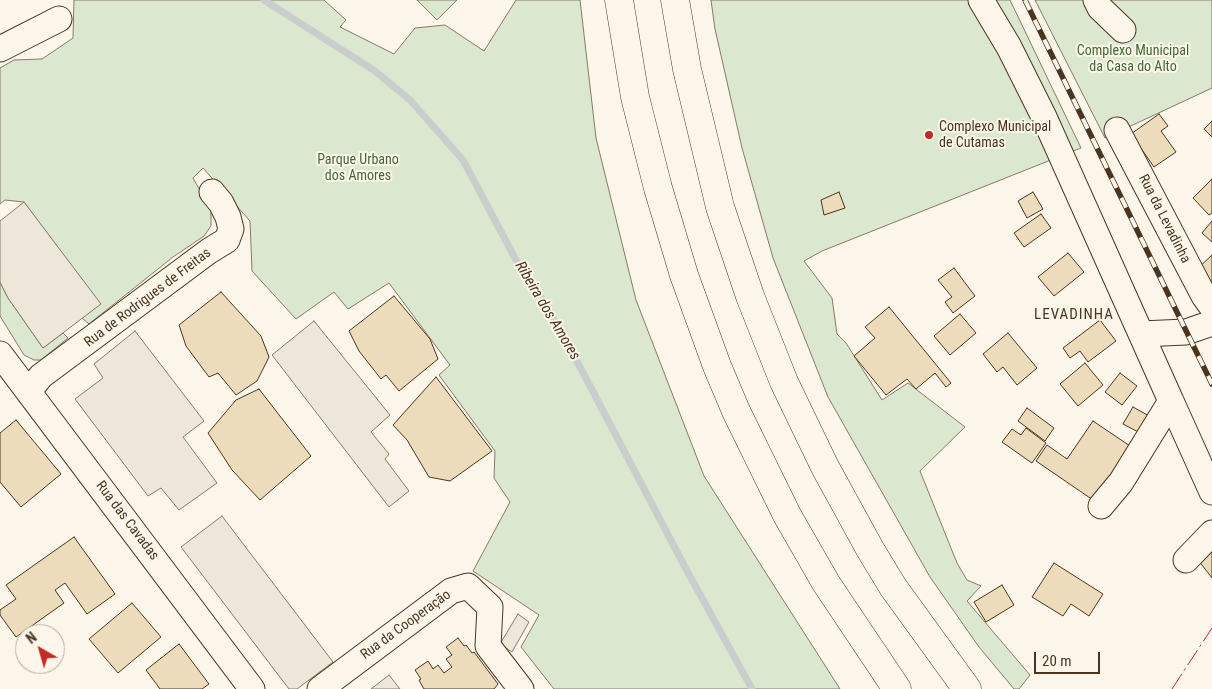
<!DOCTYPE html>
<html>
<head>
<meta charset="utf-8">
<style>
  body { margin:0 }
  #map { position:relative; width:1212px; height:689px; overflow:hidden; background:#fbf6e9; font-family:"Roboto Condensed",sans-serif }
  canvas { display:block }
  .north { position:absolute; left:15px; top:624px; width:50px; height:50px; box-sizing:border-box; background:#fbf6e9; border:1px solid #b4a999; border-radius:50%; rotate:322deg; font-size:14px; font-weight:700; line-height:20px; text-align:center; color:#4a3520 }
  .north::after { content:''; display:block; margin:auto; width:18px; height:22px; background:#c62828; clip-path:polygon(50% 0,100% 100%,50% 72%,0 100%) }
  .scale { position:absolute; left:1034px; top:652px; width:66px; height:22px; box-sizing:border-box; border:2px solid #4a3520; border-top:0; padding-left:6px; font-size:15px; line-height:18px; white-space:nowrap; color:#4a3520; -webkit-text-stroke:4px #fbf6e9; paint-order:stroke }
</style>
</head>
<body>
<div id="map">
<canvas width="1212" height="689"></canvas>
<div class="north">N</div>
<div class="scale">20 m</div>
</div>
<script>
const context = document.querySelector('canvas').getContext('2d');
context.lineJoin = 'round';
function fill(path, color) {
  context.fillStyle = color;
  context.fill(path, 'evenodd');
}
function toPath(rows) {
  const path = new Path2D();
  for (const r of rows) {
    path.moveTo(r[0], r[1]);
    for (let i = 2; i < r.length; i += 2) path.lineTo(r[i], r[i + 1]);
  }
  return path;
}
function trace(path, color, width, dash) {
  context.strokeStyle = color;
  context.lineWidth = width;
  context.lineCap = dash ? 'butt' : 'round';
  context.setLineDash(dash || []);
  context.stroke(path);
}
function write(font, color, halo, rows, align = 'center') {
  context.font = font + ' "Roboto Condensed",sans-serif';
  context.lineWidth = 4;
  context.setLineDash([]);
  context.textBaseline = 'middle';
  context.strokeStyle = halo;
  context.fillStyle = color;
  for (const [text, x, y, turn = 0] of rows) {
    context.save();
    context.translate(x, y);
    context.rotate((+turn || 0) * Math.PI / 180);
    context.textAlign = isNaN(turn) ? turn : align;
    if (halo) context.strokeText(text, 0, 0);
    context.fillText(text, 0, 0);
    context.restore();
  }
}
const green = toPath([
  [74,0,324,0,346,20,340,27,394,54,415,28,445,25,484,51,516,0,580,0,596,138,636,300,704,476,840,689,554,689,521,647,539,615,473,571,510,502,494,478,495,451,439,375,450,365,389,283,348,309,334,292,296,319,252,271,250,221,203,168,193,178,211,210,211,226,204,236,173,257,89,324,82,318,100,304,24,202,5,200,0,204,0,68,14,60,42,59,73,38,74,0],
  [417,0,457,0,437,20,417,0],
  [711,0,1010,0,1081,148,822,251,804,261,832,298,837,334,846,343,882,400,908,383,965,427,920,471,957,563,967,580,981,586,967,601,1030,675,1019,689,1014,689,979,647,930,577,828,397,773,258,742,148,715,29,711,0],
  [1035,0,1212,0,1212,88,1105,138,1035,0],
  [0,282,8,298,43,348,63,333,68,338,41,360,34,360,24,355,0,316,0,282]
]);
fill(green, '#dce7d0');
trace(green, '#887966', 1);
const parking = toPath([
  [24,202,101,304,43,348,8,298,0,282,0,221,24,202],
  [314,321,390,415,371,432,389,454,385,459,409,491,389,507,272,355,314,321],
  [135,331,204,421,183,437,217,483,179,510,161,488,148,496,75,399,103,378,94,364,135,331],
  [222,516,333,662,297,689,289,689,181,547,222,516],
  [518,614,529,622,512,652,500,644,518,614],
  [389,675,400,689,371,689,389,675]
]);
fill(parking, '#ede7d9');
trace(parking, '#887966', 1);
trace(toPath([
  [264,0,375,71,410,100,463,160,516,260,541,297,579,365,686,569,752,689]
]), '#c9cecd', 7);
const building = toPath([
  [1159,114,1168,126,1161,131,1176,152,1154,167,1131,134,1159,114],
  [1212,121,1212,137,1204,129,1212,121],
  [1212,179,1212,213,1209,215,1193,198,1212,179],
  [839,192,845,208,824,215,821,200,839,192],
  [1033,192,1043,209,1027,218,1018,201,1033,192],
  [1041,214,1051,228,1024,247,1014,233,1041,214],
  [1212,221,1212,242,1202,233,1212,221],
  [1068,253,1084,272,1054,296,1038,277,1068,253],
  [1212,255,1212,287,1196,270,1212,255],
  [954,268,975,296,953,313,945,302,952,297,938,280,954,268],
  [221,292,261,336,269,357,257,381,236,395,218,373,209,377,186,346,179,325,221,292],
  [394,296,430,339,438,359,399,391,386,375,381,379,359,351,349,331,394,296],
  [889,307,951,383,946,387,935,373,916,389,907,379,886,395,854,356,875,338,865,327,889,307],
  [960,314,976,333,950,355,934,336,960,314],
  [1100,320,1116,341,1088,362,1080,351,1070,358,1063,348,1100,320],
  [1008,333,1037,368,1017,385,1003,367,997,372,983,354,1008,333],
  [1085,363,1103,385,1078,406,1060,384,1085,363],
  [1120,373,1137,386,1122,405,1105,392,1120,373],
  [436,377,492,451,450,481,429,477,407,440,393,425,436,377],
  [259,389,311,456,260,500,232,470,208,433,236,400,259,389],
  [1133,407,1151,417,1142,434,1123,424,1133,407],
  [1027,408,1054,428,1045,441,1018,421,1027,408],
  [16,420,61,474,21,507,0,482,0,433,16,420],
  [1093,421,1133,448,1115,468,1093,500,1036,461,1047,445,1067,459,1093,421],
  [1026,428,1046,443,1032,463,1002,442,1012,429,1021,435,1026,428],
  [74,537,115,594,87,614,65,583,55,590,64,603,16,637,0,615,0,610,16,599,6,585,74,537],
  [1212,543,1212,578,1195,556,1212,543],
  [1054,563,1103,594,1089,616,1071,604,1063,616,1032,597,1054,563],
  [1002,585,1014,605,986,622,974,602,1002,585],
  [132,603,161,637,118,673,89,639,132,603],
  [458,638,464,646,466,645,472,653,474,652,498,684,494,689,424,689,419,680,421,679,415,670,428,661,433,669,438,665,444,673,452,667,446,659,452,655,446,647,458,638],
  [179,644,209,684,202,689,160,689,146,670,179,644]
]);
fill(building, '#ecdcbc');
trace(building, '#4a3520', 1);
const minor = toPath([
  [981,0,1009,47,1044,117,1171,401,1121,482,1101,506],
  [1096,0,1100,8,1123,30],
  [0,49,59,19],
  [1117,130,1204,296,1212,307],
  [1141,334,1186,332,1212,323],
  [0,354,252,689],
  [29,391,41,376,209,251,227,240,231,229,228,217,221,203,212,192],
  [1171,401,1212,492],
  [1186,560,1212,533],
  [320,689,451,591,468,586,490,607,488,646,521,689]
]);
const highway = toPath([
  [619,0,635,97,658,188,684,275,717,366,736,411,787,515,826,583,897,689],
  [675,0,687,69,720,207,750,296,784,382,825,467,870,549,893,587,967,689]
]);
trace(minor, '#4a3520', 27);
trace(highway, '#4a3520', 29);
trace(minor, '#fbf6e9', 25);
trace(highway, '#fbf6e9', 28);
const rail = toPath([
  [1025,0,1212,384]
]);
trace(rail, '#4a3520', 5.5);
trace(rail, '#fbf6e9', 4, [11]);
trace(toPath([
  [1172,689,1212,628]
]), '#c62828', 1, [18, 4, 2.5, 4]);
for (const [x, y, r, color] of [
  [929,135,5,"#c62828"]
]) {
  const dot = new Path2D();
  dot.arc(x, y, r, 0, 2 * Math.PI);
  context.fillStyle = color;
  context.fill(dot);
  trace(dot, '#fbf6e9', 2);
}
write('14px', '#436837', '#fbf6e9', [
  ["Complexo Municipal",1133,51],
  ["da Casa do Alto",1133,67],
  ["Parque Urbano",358,160],
  ["dos Amores",358,176]
]);
write('14px', '#4a3520', '#fbf6e9', [
  ["Complexo Municipal",939,127],
  ["de Cutamas",939,143]
], 'left');
write('14px', '#4a3520', '#fbf6e9', [
  ["Rua da Levadinha",1164,219,63],
  ["Rua de Rodrigues de Freitas",148,298,-37],
  ["Rua das Cavadas",127,521,53],
  ["Rua da Cooperação",406,625,-36]
]);
write('italic 15px', '#4a3520', '#fbf6e9', [
  ["Ribeira dos Amores",547,311,59]
]);
context.letterSpacing = '1px';
write('15px', '#4a3520', '#fbf6e9', [
  ["LEVADINHA",1074,315]
]);
context.letterSpacing = '0px';
</script>
</body>
</html>
